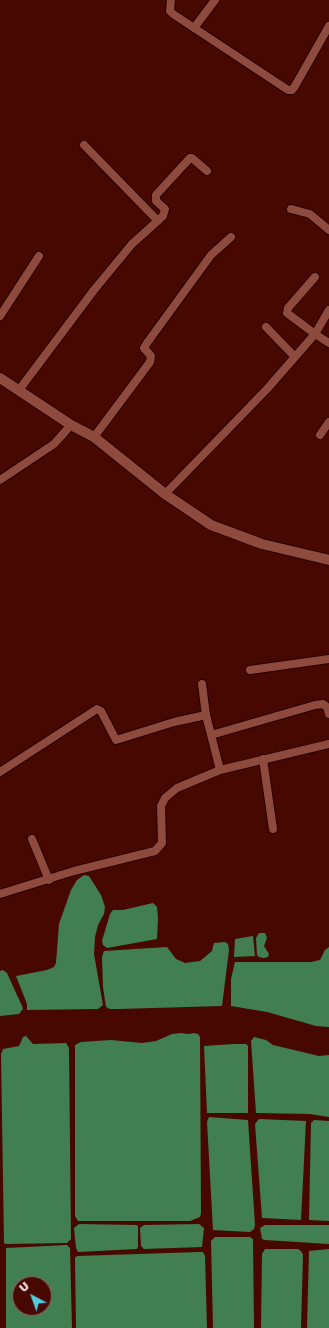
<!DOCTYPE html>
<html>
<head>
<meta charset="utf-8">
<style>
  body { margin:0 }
  #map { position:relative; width:329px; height:1328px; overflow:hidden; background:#480802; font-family:"DejaVu Sans",sans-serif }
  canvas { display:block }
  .north { position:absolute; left:12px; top:1276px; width:40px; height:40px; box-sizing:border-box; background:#480802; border:1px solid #906662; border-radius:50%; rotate:319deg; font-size:11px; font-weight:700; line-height:16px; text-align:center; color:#fbf3f1 }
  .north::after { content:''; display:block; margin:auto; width:14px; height:18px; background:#55cadf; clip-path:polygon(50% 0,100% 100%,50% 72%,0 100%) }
</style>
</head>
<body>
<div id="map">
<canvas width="329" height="1328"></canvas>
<div class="north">U</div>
</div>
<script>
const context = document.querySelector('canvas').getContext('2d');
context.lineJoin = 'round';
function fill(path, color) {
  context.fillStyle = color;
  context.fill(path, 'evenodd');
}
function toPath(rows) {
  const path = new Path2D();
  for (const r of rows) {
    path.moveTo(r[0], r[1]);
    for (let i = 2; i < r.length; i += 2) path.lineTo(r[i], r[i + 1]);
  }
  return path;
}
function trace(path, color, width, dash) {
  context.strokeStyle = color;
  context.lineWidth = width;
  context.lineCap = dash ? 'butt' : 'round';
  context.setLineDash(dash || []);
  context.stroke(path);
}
fill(toPath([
  [84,875,89,876,101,895,105,907,104,914,98,925,95,937,94,954,103,1005,98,1009,27,1010,27,1004,16,976,47,970,54,967,56,963,59,924,71,890,77,880],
  [153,903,157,907,158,918,157,939,107,948,103,945,102,941,110,914,113,910,123,910],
  [259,933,265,933,267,938,264,946,269,954,268,957,264,958,259,957,257,955,256,938],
  [253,936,255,956,234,957,235,939],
  [225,942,228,944,229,950,222,1006,118,1009,110,1009,106,1007,103,987,102,957,104,951,167,947,176,959,185,963,200,961,212,951,214,943],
  [329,947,329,1027,316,1026,267,1012,231,1006,231,979,235,962,311,962,320,960,325,950],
  [3,970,7,973,22,1006,23,1009,19,1014,0,1016,0,971],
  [181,1033,189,1034,194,1033,198,1034,200,1037,201,1213,200,1217,190,1221,78,1221,75,1216,75,1045,81,1042,111,1040,142,1043,156,1041,172,1034],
  [26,1036,33,1044,66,1043,69,1048,71,1239,67,1243,6,1244,4,1243,1,1054,3,1049,19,1046,23,1037],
  [254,1037,266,1040,273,1045,319,1056,329,1055,329,1117,310,1114,256,1113,251,1041],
  [233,1044,246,1044,248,1046,248,1113,207,1113,204,1046],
  [209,1117,248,1120,255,1225,254,1229,250,1232,213,1230,207,1122],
  [259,1119,306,1121,301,1220,262,1218,255,1124],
  [314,1120,329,1121,329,1221,309,1220,311,1123],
  [79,1224,136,1225,138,1226,138,1247,137,1249,78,1252,76,1248,74,1228],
  [199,1224,204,1228,202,1247,144,1249,141,1246,140,1228,144,1225],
  [265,1225,329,1225,329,1244,265,1240,262,1239,260,1228],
  [215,1237,250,1237,253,1239,254,1328,213,1328,211,1241],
  [67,1245,70,1248,72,1328,6,1328,6,1248],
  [20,1284,44,1284,44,1308,20,1308],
  [265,1249,298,1249,301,1251,303,1255,301,1328,261,1328,262,1254],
  [329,1249,329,1328,307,1328,309,1251],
  [199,1252,203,1252,205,1256,207,1328,76,1328,75,1258,77,1256]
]), '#417f53');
const minor = toPath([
  [171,0,170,11,173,14,288,90,292,90,295,86,329,26],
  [194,28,215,0],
  [84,145,158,221],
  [291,209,310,214,329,230],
  [315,277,288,308,287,313,315,334,329,310],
  [0,316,39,256],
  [266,327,295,357],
  [19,390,94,290,132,244,163,216,165,209,156,201,156,195,190,158,192,158,207,171],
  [320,435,329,422],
  [94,437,150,362,151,356,144,348,147,343,211,255,231,237],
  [0,480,54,444,71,425],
  [165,494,267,389,315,334,329,343],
  [250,670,329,659],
  [202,684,206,715],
  [211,735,315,705,323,704,327,707,329,714],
  [263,759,273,829],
  [0,772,97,709,101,711,116,740,174,722,206,715,220,770],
  [32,839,49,880],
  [0,894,74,871,155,851,162,843,161,806,165,798,177,788,220,770,329,744]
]);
const tertiary = toPath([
  [0,378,71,425,94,437,165,494,211,525,262,544,329,560]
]);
trace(minor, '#260000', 10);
trace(tertiary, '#260000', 12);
trace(minor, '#8e4a3d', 8);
trace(tertiary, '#8e4a3d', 10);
</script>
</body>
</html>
